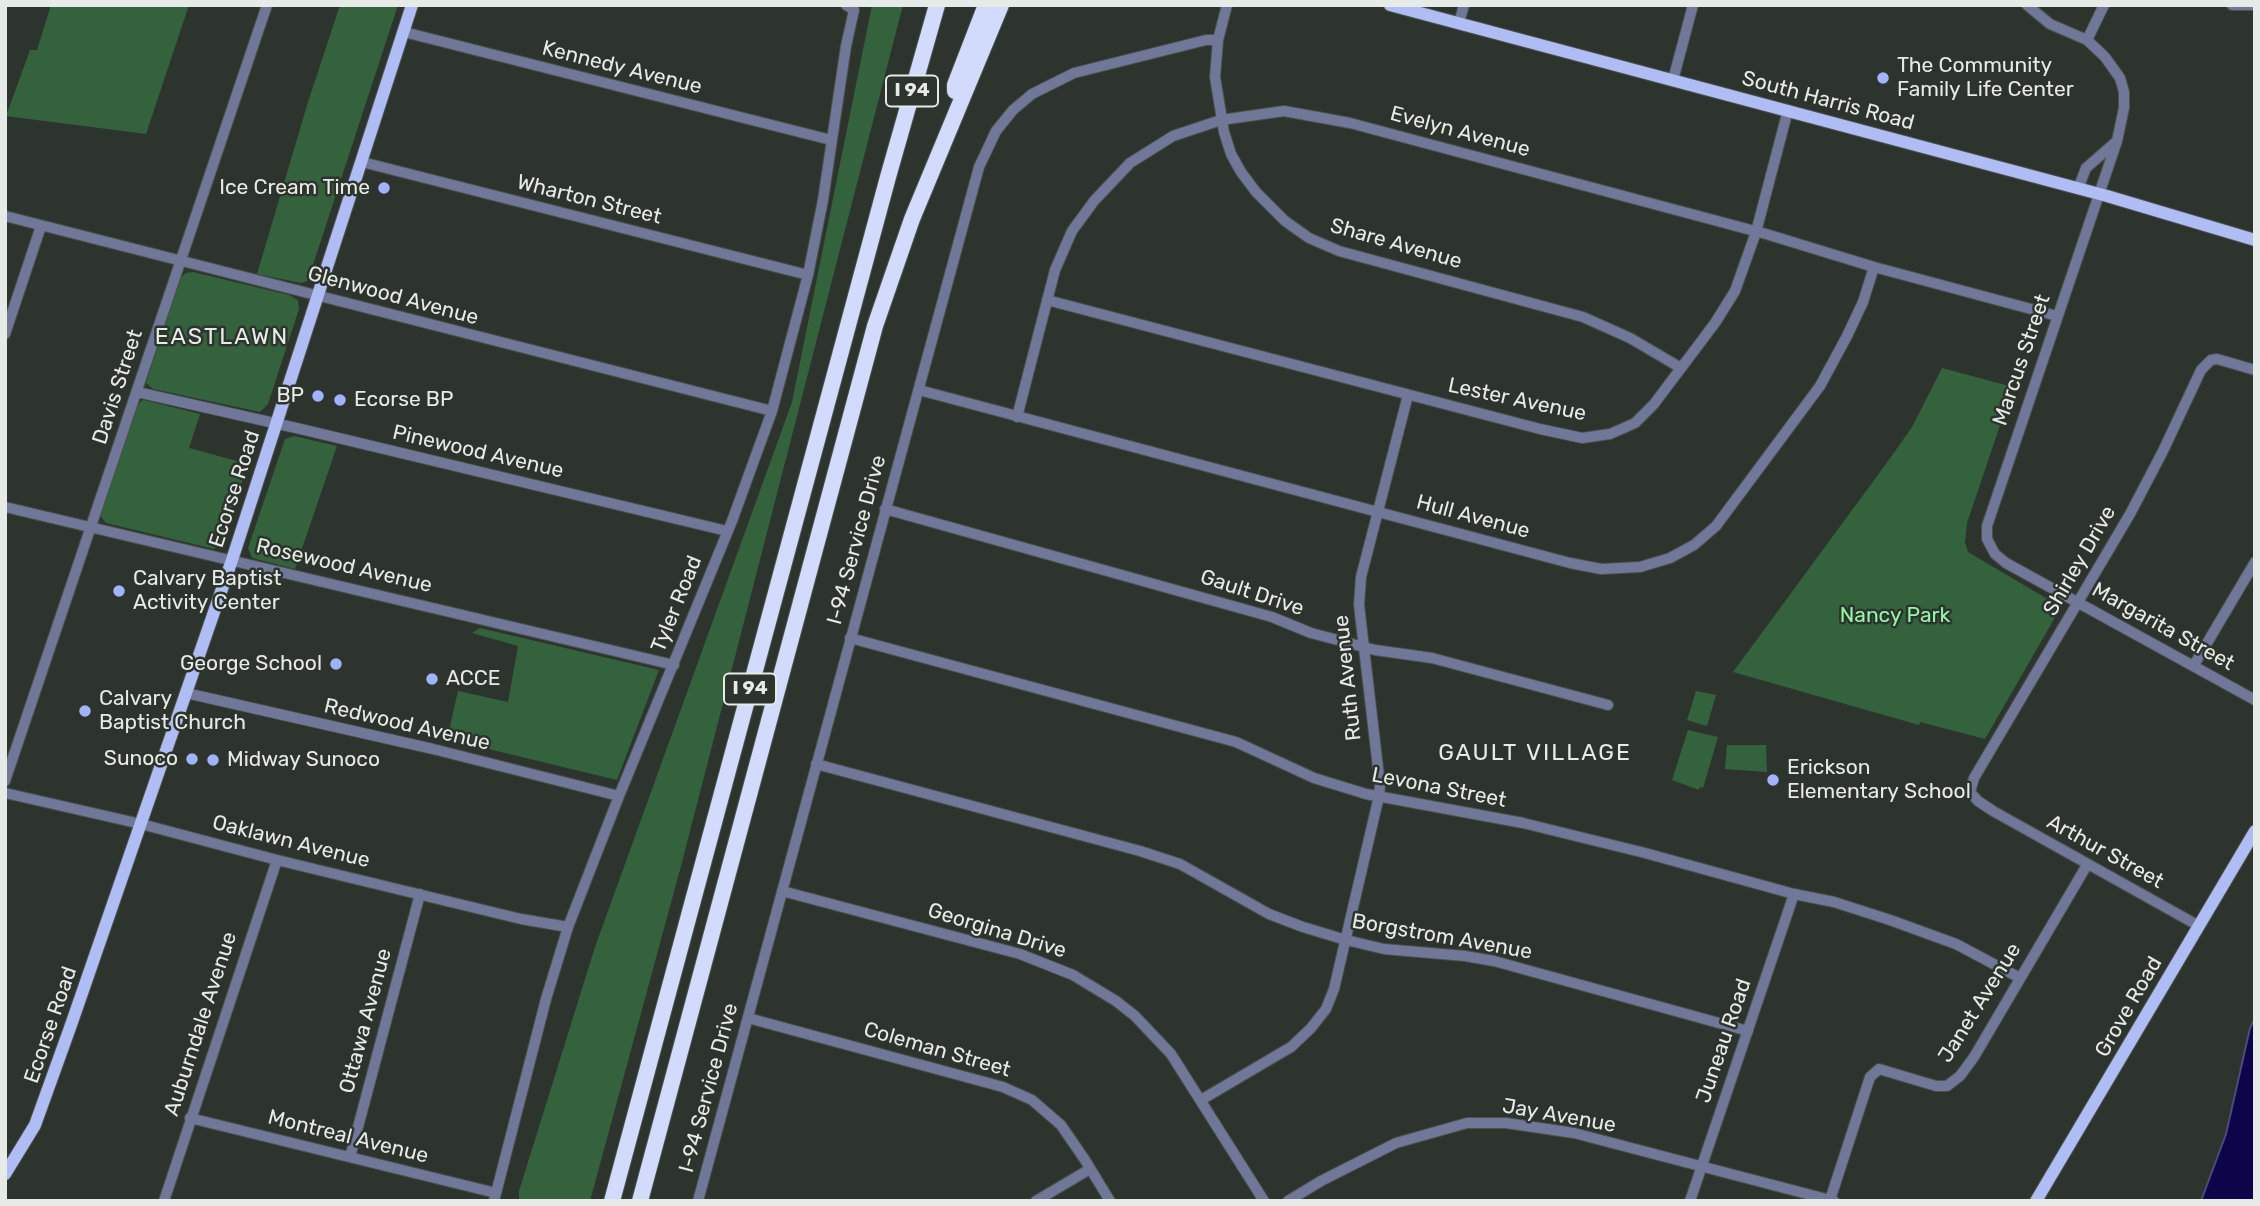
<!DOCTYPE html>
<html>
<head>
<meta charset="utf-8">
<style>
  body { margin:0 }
  #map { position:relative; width:2260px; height:1206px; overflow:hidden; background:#2d342e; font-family:Rubik,sans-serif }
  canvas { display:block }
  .frame { position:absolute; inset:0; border:7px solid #e7ebe7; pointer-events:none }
</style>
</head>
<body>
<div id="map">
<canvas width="2260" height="1206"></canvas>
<div class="frame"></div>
</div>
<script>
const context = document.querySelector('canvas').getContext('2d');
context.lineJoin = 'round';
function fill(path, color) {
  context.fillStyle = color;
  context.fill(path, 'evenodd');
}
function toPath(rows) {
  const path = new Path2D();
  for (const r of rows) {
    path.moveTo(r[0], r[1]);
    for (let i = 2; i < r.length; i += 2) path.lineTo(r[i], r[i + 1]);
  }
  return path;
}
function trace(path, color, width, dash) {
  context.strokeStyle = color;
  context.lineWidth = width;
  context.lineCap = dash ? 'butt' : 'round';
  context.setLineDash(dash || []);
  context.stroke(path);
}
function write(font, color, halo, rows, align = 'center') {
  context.font = font + ' Rubik,sans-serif';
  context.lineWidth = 5;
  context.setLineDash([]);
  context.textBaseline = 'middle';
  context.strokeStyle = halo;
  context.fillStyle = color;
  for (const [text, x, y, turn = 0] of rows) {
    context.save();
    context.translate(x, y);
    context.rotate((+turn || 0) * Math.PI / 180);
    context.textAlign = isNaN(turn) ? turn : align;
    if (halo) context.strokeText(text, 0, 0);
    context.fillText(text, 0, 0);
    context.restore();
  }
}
fill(toPath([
  [51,5,189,5,146,134,6,116,30,50,37,50],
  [340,5,398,5,309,277,307,281,301,283,257,274,308,102],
  [872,5,903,5,681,866,590,1201,519,1201,519,1191,595,947,792,402],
  [193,272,289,295,298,300,299,309,268,404,260,412,153,389,146,383,180,278,186,273],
  [1942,368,2013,387,1967,523,1965,542,1968,552,2061,607,1985,739,1920,722,1919,725,1733,672,1891,457,1912,427],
  [144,400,200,414,189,448,248,464,220,545,214,549,106,523,100,516,136,408,141,401],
  [294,436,337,446,295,569,252,558,248,548,285,439],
  [480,628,659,670,617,780,447,739,458,691,508,702,518,646,472,633],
  [1696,691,1716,695,1707,726,1687,720],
  [1688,730,1718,737,1703,788,1700,787,1699,790,1672,780],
  [1727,745,1766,745,1767,772,1725,769]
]), '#34623d');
const water = toPath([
  [2255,1018,2255,1201,2201,1201,2226,1134,2250,1028,2255,1018]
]);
fill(water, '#0d054a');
trace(water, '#4e4a79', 2);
const minor = toPath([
  [1227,5,1218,40,1215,77,1224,132,1231,154,1241,172,1256,192,1285,221,1309,238,1339,251,1583,317,1630,338,1681,368],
  [2027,5,2050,24,2087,40,2105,57,2120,78,2124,92,2124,108,2117,141,1987,526,1987,539,1995,554,2006,563,2255,700],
  [2232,5,2255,5],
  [1459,23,1464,5],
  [404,32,831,140],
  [2087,40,2104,5],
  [1673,80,1693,5],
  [362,162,808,275],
  [2078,189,2086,168,2117,141],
  [5,216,772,411],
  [1047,300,1540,429,1582,438,1610,434,1635,423,1654,404,1715,323,1735,291,1756,232,1788,110],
  [5,334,41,226],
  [919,390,1570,563,1601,569,1640,567,1670,558,1694,545,1716,526,1820,386,1847,336,1863,302,1874,267],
  [137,392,305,430,727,531],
  [1017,417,1055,270,1072,231,1094,201,1130,163,1173,136,1221,120,1284,111,1350,123,1766,234,1874,267,2057,316],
  [5,507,674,665],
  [885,509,1272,617,1311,633,1349,643,1375,650,1432,658,1608,705],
  [850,638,1236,742,1314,778,1366,794,1523,823,1645,853,1794,894,1834,902,1890,920,1956,944,2020,978],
  [2194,665,2255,562],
  [186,693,433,749,619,796],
  [816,764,1140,851,1180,864,1269,914,1303,927,1346,940,1384,949,1465,956,1494,961,1748,1031],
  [5,781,267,5],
  [5,793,141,824,277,860,521,919,568,927],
  [782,891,1020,954,1073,975,1116,1001,1135,1016,1171,1054,1264,1201],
  [2199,926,1993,811,1978,801,1970,792,1974,778,2130,514,2163,451,2201,370,2211,360,2217,359,2255,370],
  [748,1018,1003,1087,1032,1100,1061,1125,1085,1160,1110,1201],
  [1201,1100,1291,1047,1311,1028,1326,1009,1334,989,1379,796,1380,785,1359,605,1361,577,1408,395],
  [190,1118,496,1193],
  [350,1157,420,894],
  [1830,1200,1870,1077,1879,1069,1936,1086,1947,1086,1960,1076,1974,1057,2087,865],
  [164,1201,277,860],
  [494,1201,546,999,568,927,619,796,732,521,772,411,808,275,823,200,846,46,854,10,846,5],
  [698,1201,979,167,996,131,1013,110,1032,94,1074,73,1206,40,1218,40],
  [1036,1201,1090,1169],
  [1288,1201,1321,1181,1396,1143,1467,1123,1506,1123,1574,1133,1834,1201],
  [1690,1201,1794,894]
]);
const major = toPath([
  [1390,5,2107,196,2255,240],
  [5,1174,35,1125,71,1025,232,560,412,5],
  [2036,1201,2255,831]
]);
const highway = toPath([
  [955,91,955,85,986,5],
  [612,1201,888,177,937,5],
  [640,1201,875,326,912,219,1001,5]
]);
trace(minor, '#4b514c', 12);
trace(major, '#4b514c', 14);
trace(highway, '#4b514c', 18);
trace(minor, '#707799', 10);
trace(major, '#b0bdf4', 12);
trace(highway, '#d2dbfc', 16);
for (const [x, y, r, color] of [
  [1883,78,7,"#a2b2fd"],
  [384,188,7,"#a2b2fd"],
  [318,396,7,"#a2b2fd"],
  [340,400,7,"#a2b2fd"],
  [119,591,7,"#a2b2fd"],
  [336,664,7,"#a2b2fd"],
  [432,679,7,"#a2b2fd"],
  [85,711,7,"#a2b2fd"],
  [192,759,7,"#a2b2fd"],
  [213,760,7,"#a2b2fd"],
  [1773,780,7,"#a2b2fd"]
]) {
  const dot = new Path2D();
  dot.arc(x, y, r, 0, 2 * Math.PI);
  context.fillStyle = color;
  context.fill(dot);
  trace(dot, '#2d342e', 2.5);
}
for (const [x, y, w] of [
  [912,91,52],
  [750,689,52]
]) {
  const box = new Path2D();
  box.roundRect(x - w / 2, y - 15.5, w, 31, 5);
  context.fillStyle = '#2d342e';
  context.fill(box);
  trace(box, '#e7ebe7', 2);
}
write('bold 19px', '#e7ebe7', null, [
  ["I 94",912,91],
  ["I 94",750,689]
]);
write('21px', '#e7ebe7', '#2d342e', [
  ["The Community",1897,66],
  ["Family Life Center",1897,90],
  ["Ice Cream Time",370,188,"right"],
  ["BP",304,396,"right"],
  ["Ecorse BP",354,400],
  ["Calvary Baptist",133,579],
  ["Activity Center",133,603],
  ["George School",322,664,"right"],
  ["ACCE",446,679],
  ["Calvary",99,699],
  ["Baptist Church",99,723],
  ["Sunoco",178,759,"right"],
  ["Midway Sunoco",227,760],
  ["Erickson",1787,768],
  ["Elementary School",1787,792]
], 'left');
write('21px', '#e7ebe7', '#2d342e', [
  ["Kennedy Avenue",622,68,14],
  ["South Harris Road",1828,101,15],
  ["Evelyn Avenue",1460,132,15],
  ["Wharton Street",589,200,14],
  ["Share Avenue",1396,244,16],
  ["Glenwood Avenue",393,296,15],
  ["Marcus Street",2022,360,-71],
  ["Davis Street",118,387,-72],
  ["Lester Avenue",1517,400,12],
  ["Pinewood Avenue",478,452,13],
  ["Ecorse Road",235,489,-72],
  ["Hull Avenue",1473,517,15],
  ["I-94 Service Drive",857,540,-75],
  ["Shirley Drive",2080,561,-60],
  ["Rosewood Avenue",344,566,13],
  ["Gault Drive",1252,593,18],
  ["Tyler Road",677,604,-68],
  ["Margarita Street",2163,627,29],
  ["Ruth Avenue",1348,678,-96],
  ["Redwood Avenue",407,725,13],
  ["Levona Street",1439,788,11],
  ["Oaklawn Avenue",291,842,14],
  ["Arthur Street",2105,852,29],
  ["Georgina Drive",997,931,17],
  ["Borgstrom Avenue",1442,937,10],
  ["Janet Avenue",1980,1003,-58],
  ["Grove Road",2129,1007,-60],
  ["Ottawa Avenue",366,1021,-75],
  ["Auburndale Avenue",201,1024,-72],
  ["Ecorse Road",51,1025,-71],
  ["Juneau Road",1724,1041,-71],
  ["Coleman Street",937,1050,16],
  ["I-94 Service Drive",709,1088,-75],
  ["Jay Avenue",1559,1116,10],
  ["Montreal Avenue",348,1137,14]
]);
write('21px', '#93f7a5', '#2d342e', [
  ["Nancy Park",1895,616]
]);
context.letterSpacing = '2px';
write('23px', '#e7ebe7', '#2d342e', [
  ["EASTLAWN",222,337],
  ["GAULT VILLAGE",1535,753]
]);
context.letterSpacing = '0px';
</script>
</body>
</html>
